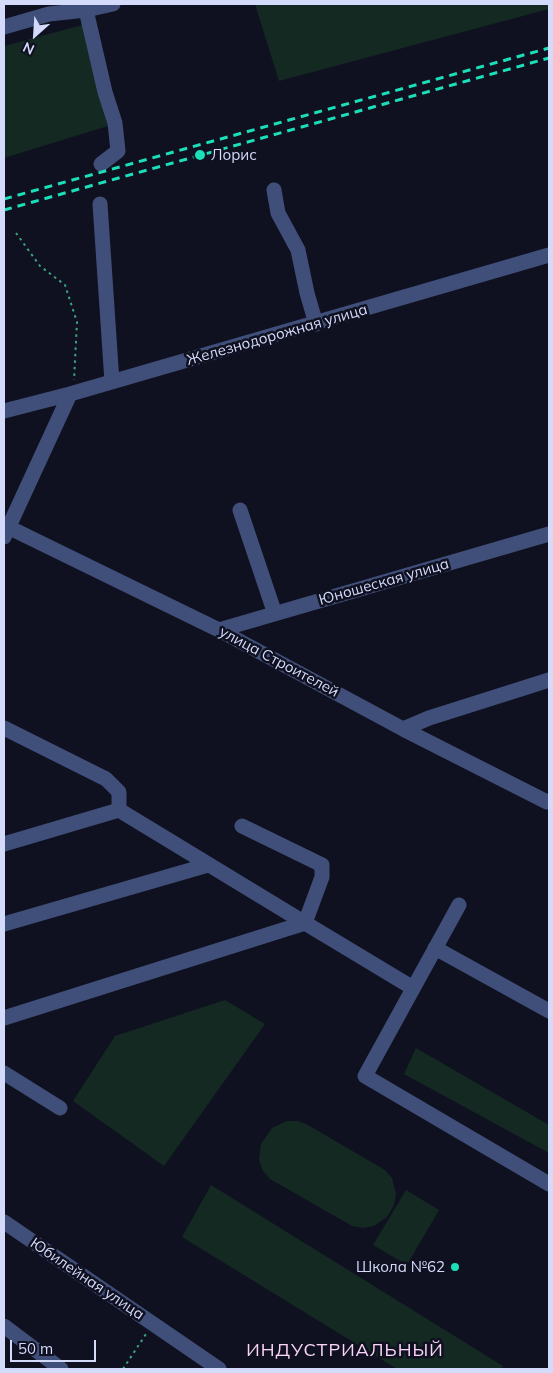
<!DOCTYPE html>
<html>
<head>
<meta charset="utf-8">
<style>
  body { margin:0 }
  #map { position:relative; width:553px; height:1373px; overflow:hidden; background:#101120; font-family:Mulish,sans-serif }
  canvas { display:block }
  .frame { position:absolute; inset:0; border:5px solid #d3dafa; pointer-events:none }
  .north { position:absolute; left:10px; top:10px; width:50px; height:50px; -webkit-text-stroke:4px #101120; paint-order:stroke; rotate:206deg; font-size:14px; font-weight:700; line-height:20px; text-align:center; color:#d3dafa }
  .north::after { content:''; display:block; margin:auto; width:18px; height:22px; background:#d3dafa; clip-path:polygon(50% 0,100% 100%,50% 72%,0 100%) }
  .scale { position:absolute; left:10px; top:1340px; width:86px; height:22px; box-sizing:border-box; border:2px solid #d3dafa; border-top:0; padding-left:6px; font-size:15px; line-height:18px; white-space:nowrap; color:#d3dafa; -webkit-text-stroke:4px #101120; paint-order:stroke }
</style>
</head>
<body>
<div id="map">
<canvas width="553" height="1373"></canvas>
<div class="frame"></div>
<div class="north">N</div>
<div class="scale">50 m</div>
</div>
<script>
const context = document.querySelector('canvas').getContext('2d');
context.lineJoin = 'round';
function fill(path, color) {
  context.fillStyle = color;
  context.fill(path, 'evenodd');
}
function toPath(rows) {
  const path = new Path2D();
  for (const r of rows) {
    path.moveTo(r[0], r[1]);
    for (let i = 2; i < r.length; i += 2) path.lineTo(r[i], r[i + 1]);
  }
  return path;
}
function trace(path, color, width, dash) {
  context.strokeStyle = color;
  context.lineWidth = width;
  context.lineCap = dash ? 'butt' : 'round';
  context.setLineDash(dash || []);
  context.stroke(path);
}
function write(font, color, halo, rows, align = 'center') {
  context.font = font + ' Mulish,sans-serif';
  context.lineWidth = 5;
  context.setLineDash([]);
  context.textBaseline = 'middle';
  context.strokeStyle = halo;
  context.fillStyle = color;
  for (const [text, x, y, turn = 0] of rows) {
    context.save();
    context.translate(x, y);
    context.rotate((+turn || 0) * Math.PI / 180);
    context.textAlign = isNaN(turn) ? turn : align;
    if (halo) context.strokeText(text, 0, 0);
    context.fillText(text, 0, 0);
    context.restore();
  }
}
fill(toPath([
  [255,4,549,4,549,9,279,81],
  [86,24,108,126,4,158,4,46],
  [225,1000,265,1024,164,1166,73,1101,115,1036],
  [416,1048,549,1125,549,1153,404,1074],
  [287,1121,298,1121,308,1125,385,1170,392,1178,396,1194,394,1205,387,1217,374,1226,363,1228,352,1226,270,1179,263,1171,259,1160,261,1144,272,1128],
  [211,1185,503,1366,502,1369,397,1369,182,1237],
  [406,1190,439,1210,407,1265,373,1245]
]), '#132922');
trace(toPath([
  [16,233,40,266,65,285,77,322,74,380],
  [123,1369,146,1334]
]), '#3ca580', 2, [2.5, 4]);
trace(toPath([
  [86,10,105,92,115,123,118,151,101,164],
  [4,27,49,14,86,10,113,4],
  [274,190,278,213,298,250,307,293,316,324],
  [100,204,112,382],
  [4,411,70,394,549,255],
  [240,510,275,614],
  [8,527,219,630,403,729,547,802,549,801],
  [4,537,70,394],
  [219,630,549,534],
  [4,728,106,779,119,792,119,810],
  [403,729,429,718,549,680],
  [242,826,322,865,322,877,305,923,413,988],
  [4,844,119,810,305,923,4,1018],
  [459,905,365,1076,549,1184],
  [4,924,208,865],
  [435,948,549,1011],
  [4,1073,60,1108],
  [4,1222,219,1369],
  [4,1326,61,1369]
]), '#404f79', 15);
trace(toPath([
  [4,199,549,48],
  [4,210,549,58]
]), '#1adfb9', 3, [8, 6]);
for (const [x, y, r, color] of [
  [200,155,6,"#1adfb9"],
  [455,1267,5,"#1adfb9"]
]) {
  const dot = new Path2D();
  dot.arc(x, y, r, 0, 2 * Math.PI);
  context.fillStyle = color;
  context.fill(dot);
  trace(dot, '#101120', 2);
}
write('15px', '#d3dafa', '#101120', [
  ["Лорис",211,155],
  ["Школа №62",445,1267,"right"]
], 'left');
write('15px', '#d3dafa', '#101120', [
  ["Железнодорожная улица",277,335,-16],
  ["Юношеская улица",384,582,-16],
  ["улица Строителей",279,662,28],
  ["Юбилейная улица",87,1279,34]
]);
context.letterSpacing = '1px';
write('18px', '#fad5f8', '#101120', [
  ["ИНДУСТРИАЛЬНЫЙ",345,1351]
]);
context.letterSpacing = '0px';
</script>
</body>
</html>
